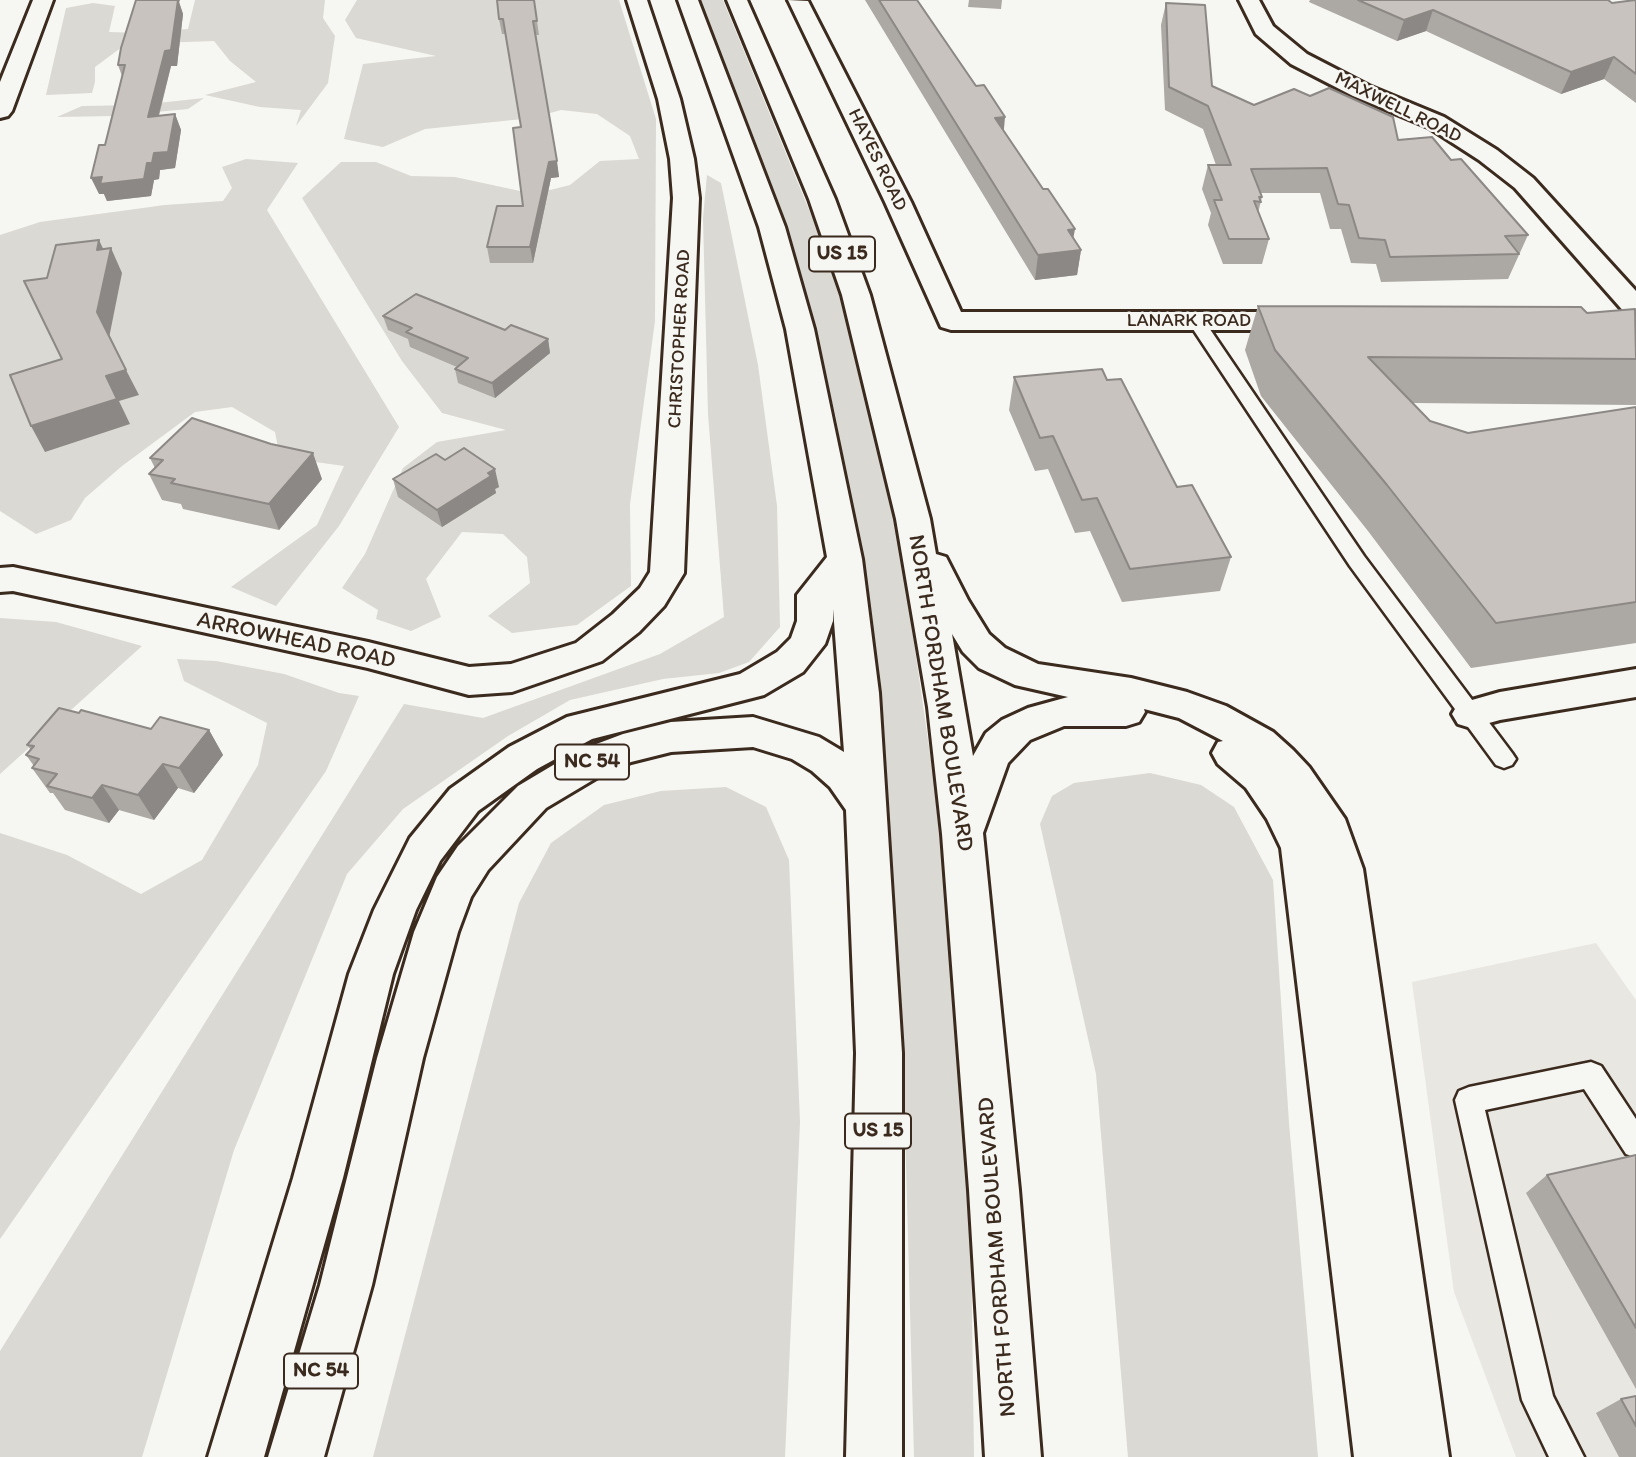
<!DOCTYPE html>
<html>
<head>
<meta charset="utf-8">
<style>
  body { margin:0 }
  canvas { display:block; background:#f6f6f2 }
</style>
</head>
<body>
<canvas width="1636" height="1457"></canvas>
<script>
const context = document.querySelector('canvas').getContext('2d');
context.lineJoin = 'round';
function fill(path, color) {
  context.fillStyle = color;
  context.fill(path, 'evenodd');
}
function toPath(rows) {
  const path = new Path2D();
  for (const r of rows) {
    path.moveTo(r[0], r[1]);
    for (let i = 2; i < r.length; i += 2) path.lineTo(r[i], r[i + 1]);
  }
  return path;
}
function trace(path, color, width, dash) {
  context.strokeStyle = color;
  context.lineWidth = width;
  context.lineCap = dash ? 'butt' : 'round';
  context.setLineDash(dash || []);
  context.stroke(path);
}
function write(font, color, halo, rows, align = 'center') {
  context.font = font + ' Itim,sans-serif';
  context.lineWidth = 5;
  context.setLineDash([]);
  context.textBaseline = 'middle';
  context.strokeStyle = halo;
  context.fillStyle = color;
  for (const [text, x, y, turn = 0] of rows) {
    context.save();
    context.translate(x, y);
    context.rotate((+turn || 0) * Math.PI / 180);
    context.textAlign = isNaN(turn) ? turn : align;
    if (halo) context.strokeText(text, 0, 0);
    context.fillText(text, 0, 0);
    context.restore();
  }
}
fill(toPath([
  [1596,943,1636,1000,1636,1457,1516,1457,1454,1292,1412,982]
]), '#e8e7e2');
fill(toPath([
  [195,0,325,0,323,18,335,36,328,83,296,126,301,110,260,107,205,95,256,82,230,61,214,41,126,44,95,67,95,82,92,93,46,95,66,8,93,3,115,6,109,32,142,33,188,29],
  [357,0,619,0,656,119,655,321,630,504,631,586,577,625,512,633,488,616,530,583,527,557,503,534,462,532,426,579,441,617,411,631,376,619,378,610,342,588,365,554,403,468,437,442,506,430,442,413,402,361,302,198,341,162,376,162,411,176,455,177,534,194,570,185,600,161,639,159,630,136,597,114,561,110,532,118,425,129,383,147,344,139,363,64,436,56,356,38,345,20],
  [700,0,723,0,821,239,847,321,877,434,905,579,934,782,960,1045,971,1244,974,1457,914,1457,902,1018,881,700,868,604,836,418,806,293,792,242,754,138],
  [204,98,188,109,113,116,57,117,82,106,140,105],
  [246,159,298,163,267,210,399,427,339,526,276,606,231,587,317,525,344,466,280,457,275,432,232,407,195,412,122,466,85,498,71,520,36,534,0,511,0,235,40,222,165,205,223,201,232,188,222,167],
  [707,175,721,183,758,365,777,506,780,627,749,662,719,673,663,679,570,700,508,736,403,809,347,874,234,1150,142,1457,0,1457,0,1351,404,704,483,718,660,654,724,617,708,414,703,218],
  [0,618,56,622,142,646,0,774],
  [177,659,216,661,284,674,339,693,359,696,326,771,0,1239,0,833,67,855,141,894,202,860,258,765,267,723,184,681],
  [1150,773,1201,785,1234,807,1273,880,1289,1123,1318,1457,1128,1457,1096,1074,1040,824,1052,796,1074,783],
  [726,787,766,807,789,860,800,1122,785,1457,373,1457,519,903,551,843,604,805,661,791]
]), '#dad9d3');
const service = toPath([
  [1195,315,1201,316,1364,556,1512,753,1516,759,1512,765,1504,768,1496,765,1350,566,1187,320,1195,315],
  [1591,1062,1601,1066,1636,1119,1636,1158,1626,1154,1584,1089,1485,1110,1553,1396,1584,1457,1549,1457,1522,1400,1455,1100,1459,1091,1469,1087,1591,1062]
]);
const minor = toPath([
  [33,0,53,0,12,111,8,116,0,118,0,82,33,0],
  [627,0,647,0,680,99,694,159,699,198,684,573,664,606,639,632,602,661,512,692,469,695,368,668,13,591,0,592,0,568,13,567,368,642,469,667,511,664,576,643,613,614,640,588,650,572,673,198,670,159,658,99,627,0],
  [788,0,808,1,911,202,961,312,1305,312,1315,315,1319,321,1315,327,1305,330,951,330,941,327,885,202,788,0],
  [1239,0,1259,0,1273,26,1307,54,1369,86,1444,117,1497,150,1533,178,1636,291,1636,316,1626,314,1515,188,1479,160,1428,127,1353,96,1291,64,1256,34,1239,0],
  [1636,669,1636,697,1500,720,1471,728,1458,724,1452,714,1458,704,1500,692,1636,669]
]);
const trunk = toPath([
  [678,0,698,0,785,227,814,329,862,559,879,693,902,1053,902,1457,846,1457,856,1053,846,810,830,787,812,771,792,759,753,747,671,752,631,762,603,774,546,808,488,870,471,897,458,932,423,1058,372,1285,324,1457,268,1457,320,1285,377,1058,414,932,437,877,458,846,518,786,575,752,623,734,671,722,753,717,819,737,844,752,833,609,833,621,825,644,803,672,764,695,592,739,537,769,478,811,440,861,416,910,393,974,343,1178,264,1457,208,1457,293,1178,349,974,374,910,410,838,450,789,509,747,567,717,740,674,777,652,791,638,797,621,797,595,827,557,786,329,759,227,678,0],
  [727,0,747,0,835,199,870,295,930,519,936,554,946,557,968,600,989,634,1005,648,1038,664,1131,678,1187,692,1226,706,1273,732,1293,750,1309,767,1345,819,1363,869,1449,1457,1354,1457,1281,848,1267,819,1246,788,1218,764,1212,753,1218,742,1223,741,1179,718,1144,709,1145,712,1139,722,1126,726,1064,726,1030,740,1008,763,983,833,1019,1190,1041,1457,985,1457,969,1190,942,834,928,707,896,519,842,295,809,199,727,0],
  [952,634,963,652,979,668,1015,685,1068,697,1028,708,1002,720,986,733,973,756,952,634]
]);
trace(service, '#3b2a1e', 5);
trace(minor, '#3b2a1e', 6);
trace(trunk, '#3b2a1e', 6);
fill(service, '#f6f6f2');
fill(minor, '#f6f6f2');
fill(trunk, '#f6f6f2');
fill(toPath([
  [180,0,179,2,183,14,177,66,171,66,159,116,175,114,181,130,175,168,160,170,159,179,154,180,151,196,107,201,104,194,99,194,105,145,122,76,118,65],
  [534,0,539,35,536,35,559,177,551,178,533,263,490,263,487,247,523,206,521,127,505,34,502,34,499,19],
  [865,0,917,0,1081,250,1077,275,1035,280],
  [969,0,1002,0,1001,9,968,7],
  [1310,0,1608,0,1612,3,1636,1,1636,103,1604,79,1561,94,1426,31,1397,41,1309,2],
  [1166,3,1212,86,1254,105,1398,140,1451,160,1528,235,1508,279,1381,282,1376,264,1351,263,1341,229,1330,229,1320,193,1261,193,1262,197,1258,213,1269,239,1262,264,1223,264,1208,225,1211,213,1202,189,1208,165,1216,165,1203,129,1165,110,1161,25],
  [1258,306,1587,313,1636,309,1636,405,1413,403,1430,421,1468,433,1636,407,1636,643,1471,668,1368,531,1261,396,1245,350],
  [383,316,505,330,548,339,550,353,495,398,458,383,455,369,457,367,410,347,408,339,388,330],
  [1014,377,1107,380,1177,487,1231,557,1220,591,1122,602,1090,531,1075,533,1048,469,1035,471,1009,410],
  [150,458,322,479,279,530,183,509,181,504,162,500,149,474,155,468],
  [393,479,499,487,495,489,496,493,442,527,398,497],
  [79,713,151,729,209,730,223,755,194,793,178,788,154,820,119,810,109,823,65,810,53,793,50,793,32,768,34,766,26,755,31,750,27,745],
  [1636,1155,1636,1389,1526,1193,1547,1175],
  [1636,1396,1636,1457,1619,1457,1596,1413,1621,1399]
]), '#aca8a3');
fill(toPath([
  [172,0,180,0,179,2,183,14,177,66,171,66,154,133,148,117,165,51],
  [1433,10,1426,31,1397,41,1404,20],
  [1614,57,1604,79,1561,94,1571,72],
  [175,114,181,130,175,168,160,170,159,179,154,180,151,196,107,201,104,194,99,194,91,178,102,177,147,163,154,153],
  [1005,117,1003,140,995,118],
  [557,161,559,177,551,178,533,263,530,247,549,162],
  [1075,229,1071,251,1081,250,1077,275,1035,280,1038,255,1068,230],
  [99,240,108,259,111,248,122,273,109,338,97,312,97,250],
  [548,339,550,353,495,398,492,383],
  [126,370,139,395,119,401,130,424,45,452,31,426,106,376],
  [313,453,322,479,279,530,269,504],
  [495,469,499,487,495,489,496,493,442,527,437,510],
  [209,730,223,755,194,793,179,768],
  [163,764,178,788,154,820,138,795],
  [102,785,119,810,109,823,92,798]
]), '#8c8885');
const building = toPath([
  [136,0,178,0,171,50,165,51,148,117,175,114,168,152,154,153,152,163,147,163,144,179,100,184,102,177,91,178,99,145,105,145,125,65,118,65,121,48,136,0],
  [497,0,534,0,537,21,533,21,557,161,549,162,530,247,487,247,497,206,523,206,513,128,521,127,503,19,499,19,497,0],
  [879,0,917,0,976,86,984,85,1005,117,995,118,1043,189,1048,189,1075,229,1068,230,1081,250,1038,255,879,0],
  [1358,0,1608,0,1612,3,1635,0,1636,1,1636,74,1614,57,1571,72,1433,10,1404,20,1358,0],
  [1166,3,1205,5,1212,86,1254,105,1294,89,1310,96,1329,88,1393,117,1398,140,1432,137,1451,160,1461,159,1528,235,1505,236,1519,254,1390,257,1385,240,1359,238,1349,205,1338,204,1327,168,1251,169,1262,197,1259,197,1261,202,1254,201,1269,239,1229,239,1214,200,1222,200,1208,165,1231,165,1208,106,1169,87,1166,3],
  [99,240,97,250,111,248,97,312,126,370,106,376,117,399,31,426,10,375,62,359,24,281,47,278,56,245,99,240],
  [416,294,505,330,511,325,548,339,492,383,455,369,468,358,406,332,412,328,383,316,416,294],
  [1258,306,1581,307,1587,313,1635,309,1636,359,1368,357,1430,421,1468,433,1636,407,1636,602,1496,623,1387,485,1275,350,1258,306],
  [1102,369,1107,380,1121,379,1177,487,1192,485,1231,557,1130,569,1097,498,1082,500,1053,436,1040,438,1014,377,1102,369],
  [192,418,271,444,313,453,269,504,171,483,175,479,149,474,163,460,150,458,192,418],
  [464,448,495,469,488,473,491,476,437,510,393,479,436,454,445,460,464,448],
  [59,708,79,713,81,710,151,729,160,717,209,730,179,768,163,764,138,795,102,785,92,798,47,786,57,774,32,768,39,759,26,755,34,746,27,745,59,708],
  [1636,1155,1636,1328,1547,1175,1636,1155],
  [1636,1396,1636,1426,1621,1399,1636,1396]
]);
fill(building, '#c8c3be');
trace(building, '#8c8885', 2);
write('19px', '#3b2a1e', '#f6f6f2', [
  ["MAXWELL ROAD",1398,108,26],
  ["HAYES ROAD",877,160,64],
  ["LANARK ROAD",1189,321],
  ["CHRISTOPHER ROAD",680,339,-87]
]);
for (const [x, y, w] of [
  [842,254,66],
  [592,762,74],
  [878,1131,66],
  [321,1371,74]
]) {
  const box = new Path2D();
  box.roundRect(x - w / 2, y - 17.5, w, 35, 5);
  context.fillStyle = '#f6f6f2';
  context.fill(box);
  trace(box, '#3b2a1e', 2);
}
write('bold 21px', '#3b2a1e', null, [
  ["US 15",842,254],
  ["NC 54",592,762],
  ["US 15",878,1131],
  ["NC 54",321,1371]
]);
write('23px', '#3b2a1e', '#f6f6f2', [
  ["ARROWHEAD ROAD",296,641,12],
  ["NORTH FORDHAM BOULEVARD",940,693,81],
  ["NORTH FORDHAM BOULEVARD",998,1257,-94]
]);
</script>
</body>
</html>
